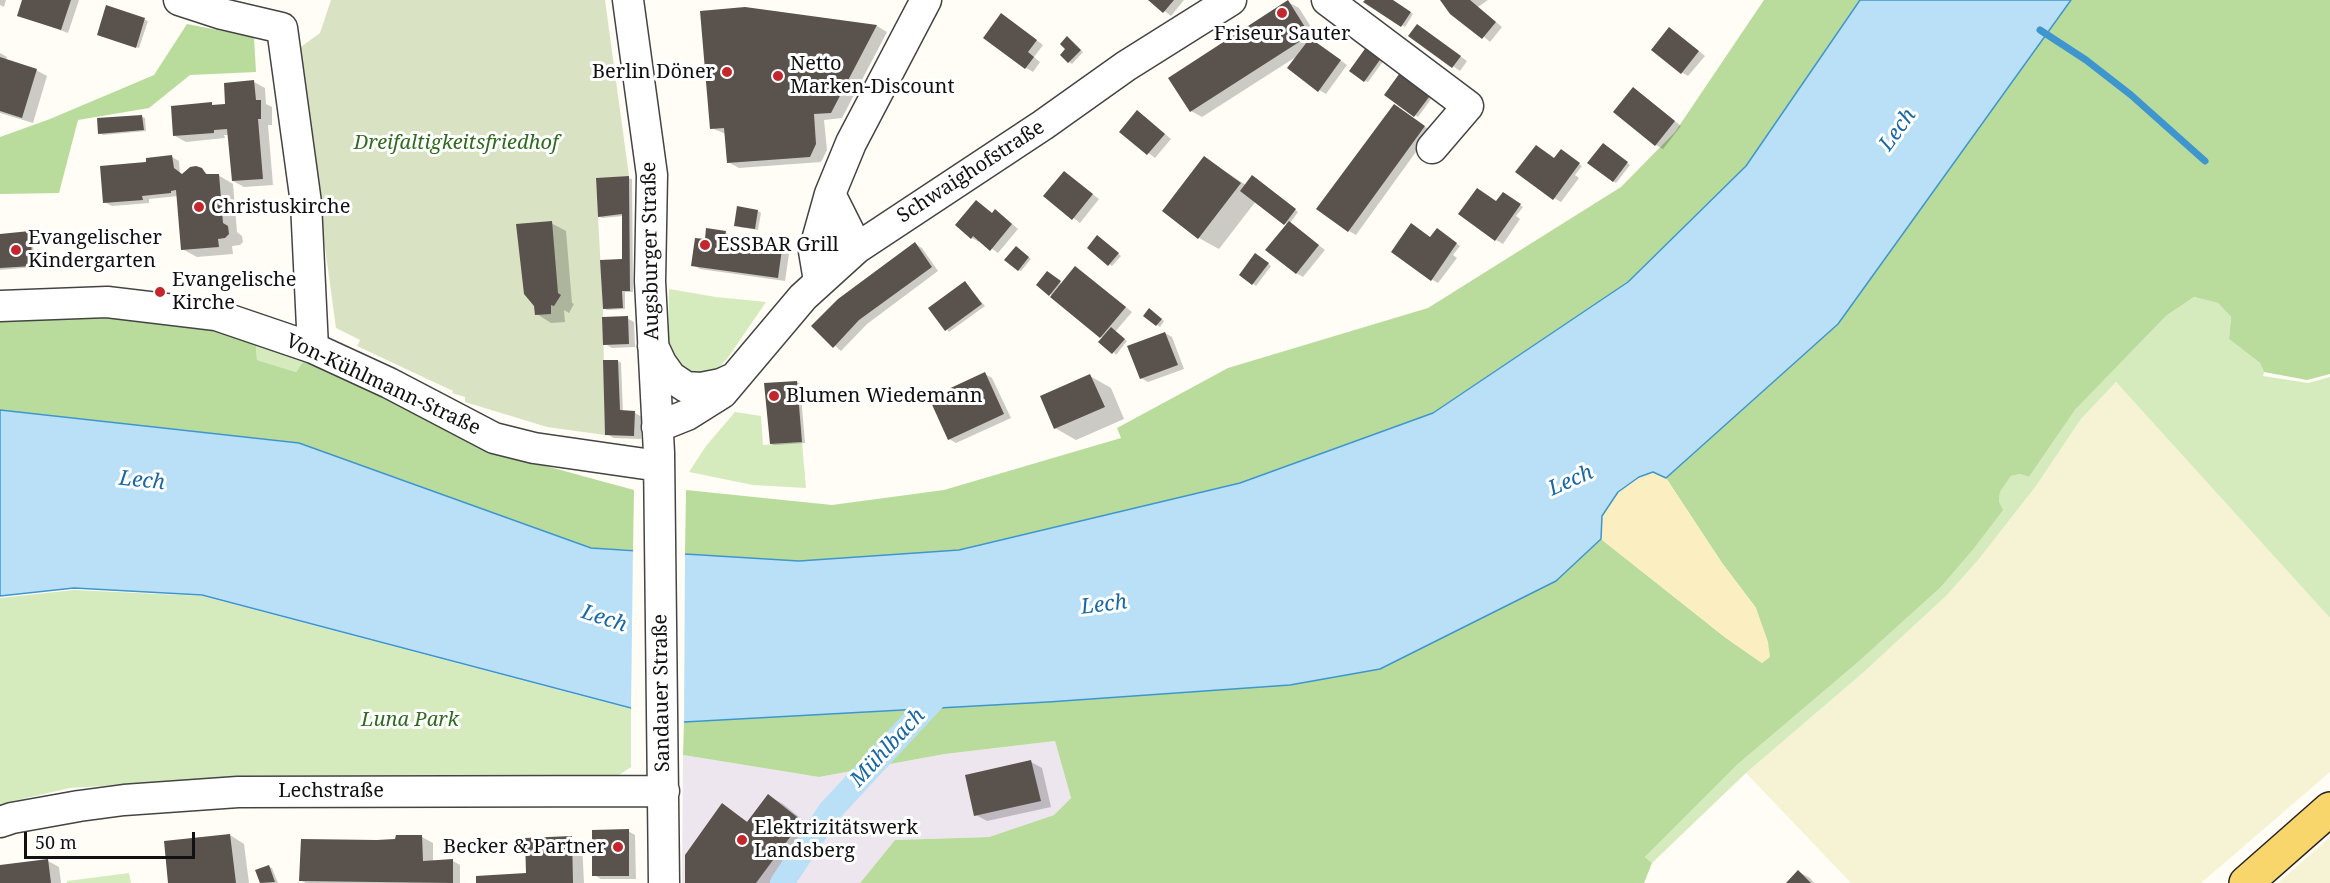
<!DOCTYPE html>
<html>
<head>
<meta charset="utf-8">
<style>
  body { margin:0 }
  #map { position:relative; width:2330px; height:883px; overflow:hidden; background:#fffdf5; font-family:"Noto Serif",serif }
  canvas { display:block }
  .scale { position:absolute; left:24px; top:832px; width:171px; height:27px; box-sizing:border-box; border:3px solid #111; border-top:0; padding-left:8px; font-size:18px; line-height:21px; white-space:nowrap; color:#111; -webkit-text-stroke:4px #fff; paint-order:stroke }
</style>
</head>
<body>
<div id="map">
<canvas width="2330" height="883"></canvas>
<div class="scale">50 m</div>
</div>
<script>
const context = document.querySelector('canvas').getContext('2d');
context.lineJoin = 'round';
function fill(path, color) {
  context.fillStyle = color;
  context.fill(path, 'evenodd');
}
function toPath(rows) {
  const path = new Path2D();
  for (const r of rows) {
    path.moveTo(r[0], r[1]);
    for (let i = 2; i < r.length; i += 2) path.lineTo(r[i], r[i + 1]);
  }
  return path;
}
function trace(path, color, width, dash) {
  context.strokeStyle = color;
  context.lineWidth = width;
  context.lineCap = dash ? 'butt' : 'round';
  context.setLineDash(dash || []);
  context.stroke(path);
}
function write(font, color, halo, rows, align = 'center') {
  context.font = font + ' "Noto Serif",serif';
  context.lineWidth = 6;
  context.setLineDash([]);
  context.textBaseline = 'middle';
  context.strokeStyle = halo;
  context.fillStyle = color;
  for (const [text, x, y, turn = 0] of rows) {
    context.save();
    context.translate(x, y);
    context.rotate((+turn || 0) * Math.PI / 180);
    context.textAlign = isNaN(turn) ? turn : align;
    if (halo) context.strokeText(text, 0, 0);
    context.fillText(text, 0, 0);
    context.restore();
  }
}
fill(toPath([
  [1055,741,1071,798,1054,815,989,837,895,840,860,883,682,883,683,755,819,777,945,754]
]), '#eee6ef');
fill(toPath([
  [2116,382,2330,618,2330,772,2201,883,1851,883,1746,773,1865,671,1947,595,1979,559,2036,486,2081,419],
  [2330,837,2330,883,2278,883]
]), '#f6f3d4');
fill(toPath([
  [669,289,716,297,766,302,727,359,703,383,668,360],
  [2194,297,2218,303,2231,317,2229,339,2260,363,2264,372,2263,376,2308,383,2330,377,2330,618,2116,382,2081,419,2036,486,1979,559,1947,595,1865,671,1746,773,1652,863,1645,857,1738,764,1857,663,1941,587,1971,552,1999,502,2000,492,2011,476,2020,474,2029,477,2075,410,2166,316],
  [255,333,309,353,296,372,257,360],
  [735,412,761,416,763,445,802,442,806,488,753,485,689,472,706,446],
  [74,590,202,596,631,709,631,767,613,779,239,785,135,784,70,788,0,804,0,598],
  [129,873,131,883,67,883,67,881]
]), '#d5ebbd');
fill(toPath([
  [1764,0,1860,0,1746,166,1628,282,1433,413,1240,483,959,550,799,561,685,554,686,490,832,505,944,490,1121,438,1117,428,1228,368,1428,308,1621,187,1675,132],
  [2071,0,2330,0,2330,374,2307,380,2264,372,2260,363,2229,339,2231,317,2218,303,2194,297,2166,316,2075,410,2029,477,2020,474,2011,476,2000,492,1999,502,2003,510,1971,552,1941,587,1857,663,1738,764,1645,857,1652,863,1644,883,860,883,895,840,989,837,1054,815,1071,798,1055,741,945,754,819,777,683,755,684,722,1048,702,1556,581,1601,539,1726,638,1762,663,1756,608,1722,563,1666,478,1838,324],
  [187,24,254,37,256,72,190,75,149,108,78,120,59,193,0,194,0,137,50,119,154,75],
  [102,311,255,333,257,360,296,372,309,353,524,460,634,490,633,550,591,548,299,443,0,410,0,314]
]), '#b9dc9c');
fill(toPath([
  [1653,471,1666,478,1722,563,1756,608,1768,642,1770,657,1762,663,1726,638,1601,539,1602,516,1618,492,1639,477]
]), '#fbeec1');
fill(toPath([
  [331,0,605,0,629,176,596,179,603,309,605,435,547,427,465,402,465,397,452,393,453,391,357,346,360,340,336,328,298,49,320,33]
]), '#d9e3c4');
const water = toPath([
  [1860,0,2071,0,1838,324,1666,478,1653,472,1639,477,1618,492,1602,516,1601,539,1556,581,1380,669,1290,685,1048,702,684,722,202,595,74,588,0,596,0,410,299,443,591,548,685,554,799,561,959,550,1240,483,1433,413,1628,282,1746,166,1860,0]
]);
fill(water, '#b9e0f7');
trace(water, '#3f96cf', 1.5);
fill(toPath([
  [633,547,685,551,684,725,631,712]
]), '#fffdf5');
fill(toPath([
  [0,0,6,0,4,7,0,5],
  [24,0,79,0,68,33,19,15],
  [1150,0,1184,0,1171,16],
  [1367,0,1391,0,1413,14,1405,27,1366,1],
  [1441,0,1488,0,1478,7,1502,27,1490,42],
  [1288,2,1299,8,1320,41,1317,43,1347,65,1326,94,1319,90,1299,55,1202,117,1191,111],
  [107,7,148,21,139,48,101,36],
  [745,9,877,26,887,32,842,118,824,120,827,150,821,162,739,168,728,162,726,134,711,128],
  [1008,19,1043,45,1034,57,1040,62,1033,72,1026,68],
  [1424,30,1467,61,1460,71,1410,36],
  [1676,33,1705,56,1688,76,1681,72],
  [1068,38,1083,52,1072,64,1069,62],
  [1367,48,1384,60,1368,82,1365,81],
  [0,53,7,57,6,60,36,70,47,76,33,123,0,113],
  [254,82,265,88,266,104,272,107,272,125,268,125,273,185,244,187,233,181,229,135,224,135,225,138,186,142,175,136,211,104,215,106,227,105],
  [1640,93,1681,126,1663,149,1656,145],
  [1386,95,1434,95,1418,117],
  [1402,110,1431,131,1356,235,1349,231],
  [1144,116,1171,139,1155,158,1121,132],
  [142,117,145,118,146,131,103,135,100,133],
  [1606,146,1630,165,1616,183,1613,181],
  [1564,153,1582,166,1575,175,1579,178,1561,202,1554,198,1555,160],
  [172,157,179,161,180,174,183,176,201,170,211,176,218,175,233,184,237,232,242,236,243,242,240,245,232,246,233,254,197,257,182,249,178,196,149,199,149,203,112,206,104,202,148,163],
  [1204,158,1246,185,1256,178,1298,212,1290,223,1325,250,1303,277,1296,273,1287,225,1256,201,1219,249,1199,238,1164,211],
  [1064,173,1099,199,1080,223,1045,196],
  [628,178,632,179,633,292,625,292,625,309,607,310,604,308,623,260,623,216,602,218,599,216],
  [1506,195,1523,207,1516,216,1520,219,1503,244,1496,240,1497,202],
  [758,211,761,213,758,230,739,227],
  [993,214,1002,215,1018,229,998,253,980,240,979,242,972,238,957,225],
  [551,223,566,231,572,303,574,304,569,313,564,310,565,322,551,323,537,314],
  [725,232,732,237,731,243,781,250,789,254,785,281,700,269,693,265],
  [1440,232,1460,246,1453,255,1457,258,1438,283,1431,279,1431,239],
  [29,233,32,235,35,267,0,270,0,235],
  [1101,239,1121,256,1112,266,1089,248],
  [915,244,922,248,938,271,867,324,841,351,813,326],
  [1019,250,1031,259,1021,271,1018,270],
  [1259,256,1271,266,1256,286,1241,274],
  [1082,272,1132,312,1115,332,1127,341,1116,355,1103,338,1050,294,1051,274,1062,284],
  [965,283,985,306,949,332,930,308],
  [1153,312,1164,321,1160,327,1146,316],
  [627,318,634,322,635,347,612,348,605,344],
  [1165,333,1172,337,1184,369,1148,382,1141,378],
  [618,361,621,363,623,412,635,413,642,417,641,439,614,438,606,434],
  [985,374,992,378,1011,418,956,443,949,439],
  [1090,376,1111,388,1124,419,1076,440,1055,428],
  [797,382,800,384,805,443,774,445,771,444],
  [1031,762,1042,768,1051,807,987,821,976,815],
  [769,796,783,804,815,830,776,883,687,883,722,805,748,822],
  [628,831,635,835,636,879,601,879,594,875],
  [230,835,244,844,249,883,170,883],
  [422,837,433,843,433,862,453,861,460,865,460,883,306,883,300,880,377,842],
  [571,838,582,844,584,883,478,883,525,875],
  [48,861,59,867,61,883,0,883,0,867],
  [268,866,272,868,278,883,262,883,257,871],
  [1799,872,1810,878,1814,883,1788,883]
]), '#0003');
trace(toPath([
  [2040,30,2086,60,2131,95,2205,161]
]), '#3f96cf', 7);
trace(toPath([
  [782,883,829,812,947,685]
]), '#b9e0f7', 24);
fill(toPath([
  [22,0,71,0,61,30,17,16],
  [1148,0,1174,0,1163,13],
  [1288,0,1310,35,1190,112,1168,78],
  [1365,0,1393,0,1411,12,1401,27,1363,2],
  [1440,0,1470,0,1496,22,1482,39,1450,14],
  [106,5,145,18,136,48,97,35],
  [745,7,877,25,831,113,814,114,816,144,810,157,727,163,724,128,710,129,700,11],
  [1001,13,1037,40,1028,52,1034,57,1025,69,983,38],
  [1417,24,1461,56,1452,68,1408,36],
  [1669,27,1699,51,1681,74,1651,50],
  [1067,36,1081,50,1068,63,1060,55,1065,49,1060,44],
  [1310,38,1341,60,1318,92,1287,68],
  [1367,46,1382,57,1364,82,1349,71],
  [0,57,37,69,22,118,0,111],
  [1402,70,1432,93,1414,117,1384,95],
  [254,80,256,100,261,100,261,119,258,119,263,179,232,181,227,129,214,130,214,133,173,136,171,106,212,102,212,105,225,104,224,83],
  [1633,87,1675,121,1655,146,1613,112],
  [1394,104,1425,126,1348,232,1316,209],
  [1137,110,1165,134,1147,155,1119,132],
  [142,115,144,130,98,134,97,118],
  [1603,143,1628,162,1613,182,1587,163],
  [1536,145,1554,158,1561,149,1580,163,1553,200,1515,172],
  [172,155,174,168,182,174,190,167,196,166,202,168,206,174,219,174,223,223,228,226,229,234,225,238,218,239,219,247,181,250,176,190,171,191,171,193,142,196,143,200,103,203,100,166,146,162,146,158],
  [1204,156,1241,183,1198,239,1162,211],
  [1064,171,1093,194,1072,220,1043,196],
  [1252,175,1296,209,1284,225,1240,191],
  [629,176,630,291,622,291,623,308,603,309,600,260,622,259,622,214,598,217,596,178],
  [1477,188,1496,201,1503,192,1521,204,1495,241,1458,214],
  [976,200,992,213,995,209,1012,224,990,251,973,236,971,239,955,225],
  [737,206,758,210,755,229,734,226],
  [552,221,558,293,561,295,554,306,551,305,551,314,535,315,534,306,524,294,516,224],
  [1289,221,1319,245,1296,274,1265,250],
  [1411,223,1430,237,1437,228,1457,243,1431,281,1391,252],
  [706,228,726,231,724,241,782,249,778,278,691,266,695,238,705,239],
  [30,231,33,266,0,268,0,234],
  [1097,235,1119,253,1108,266,1087,248],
  [915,242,932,267,859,320,833,348,811,326,838,299],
  [1016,246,1029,257,1018,271,1004,260],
  [1255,253,1269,263,1252,285,1239,275],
  [1075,266,1126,307,1100,338,1050,297],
  [1047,271,1061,281,1049,296,1036,285],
  [965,281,982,304,945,331,928,308],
  [1149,308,1162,319,1156,326,1143,316],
  [628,316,629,344,603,345,602,317],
  [1111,327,1125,339,1112,354,1098,342],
  [1165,332,1178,365,1140,379,1127,346],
  [603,360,618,360,620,410,635,411,634,436,605,435],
  [985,372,1004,414,948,440,929,398],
  [1090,374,1105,407,1054,429,1040,396],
  [797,381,802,442,770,444,764,383],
  [1031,760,1041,801,974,816,965,775],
  [768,794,802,821,756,883,685,883,685,855,722,803,747,822],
  [629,829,629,876,592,876,592,830],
  [230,834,236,883,168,883,164,841],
  [396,835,422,835,423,861,453,859,453,883,299,881,301,839,377,840,395,839],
  [572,836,573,883,476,883,476,876,526,873,525,838],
  [48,859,51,883,0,883,0,865],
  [269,865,275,882,260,883,255,870],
  [1798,870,1811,883,1786,883]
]), '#5a524d');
const minor = toPath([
  [179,0,222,14,282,28,306,203,313,348],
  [628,0,652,175,650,281,659,453,664,883],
  [1327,0,1468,106,1432,148],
  [830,194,857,248],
  [819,281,814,251,830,194,851,143,926,0],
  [0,306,107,302,216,315,313,348,389,383,494,438,534,448,659,466],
  [653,346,661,363,671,377,686,387,701,388,721,384,732,379],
  [657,427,687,415,722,393,803,297,857,248,1043,125,1126,66,1231,0],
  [0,822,12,818,79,806,124,800,238,792,664,791]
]);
const major = toPath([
  [2246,883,2330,809]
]);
trace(minor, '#444', 33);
trace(major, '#222', 36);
trace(minor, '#fff', 30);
trace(major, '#f9d66b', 33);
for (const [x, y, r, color] of [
  [1282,13,6,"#c4262e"],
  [727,72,6,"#c4262e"],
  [778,76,6,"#c4262e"],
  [199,207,6,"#c4262e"],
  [705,245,6,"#c4262e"],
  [16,250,6,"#c4262e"],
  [160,292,6,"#c4262e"],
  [774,396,6,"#c4262e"],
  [742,840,6,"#c4262e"],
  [618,847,6,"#c4262e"]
]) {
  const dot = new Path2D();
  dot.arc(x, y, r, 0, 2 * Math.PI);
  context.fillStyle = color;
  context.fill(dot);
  trace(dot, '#fff', 2);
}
write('20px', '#111', '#fff', [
  ["Friseur Sauter",1282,34,"center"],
  ["Netto",790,64],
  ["Marken-Discount",790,87],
  ["Berlin Döner",715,72,"right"],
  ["Christuskirche",211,207],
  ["Evangelischer",28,238],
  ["Kindergarten",28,261],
  ["ESSBAR Grill",717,245],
  ["Evangelische",172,280],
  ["Kirche",172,303],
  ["Blumen Wiedemann",786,396],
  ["Elektrizitätswerk",754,828],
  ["Landsberg",754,851],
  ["Becker & Partner",606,847,"right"]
], 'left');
write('italic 20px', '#2f6b1f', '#fff', [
  ["Dreifaltigkeitsfriedhof",456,143],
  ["Luna Park",410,720]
]);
write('20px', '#111', '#fff', [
  ["Schwaighofstraße",971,172,-33],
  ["Augsburger Straße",651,251,-91],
  ["Von-Kühlmann-Straße",383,385,25],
  ["Sandauer Straße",662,693,-91],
  ["Lechstraße",331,791]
]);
write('italic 21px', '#1768a6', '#fff', [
  ["Lech",1898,130,-54],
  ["Lech",142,481,6],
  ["Lech",1571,481,-24],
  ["Lech",1104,605,-7],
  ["Lech",604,619,18],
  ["Mühlbach",888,748,-47]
]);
</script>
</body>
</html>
